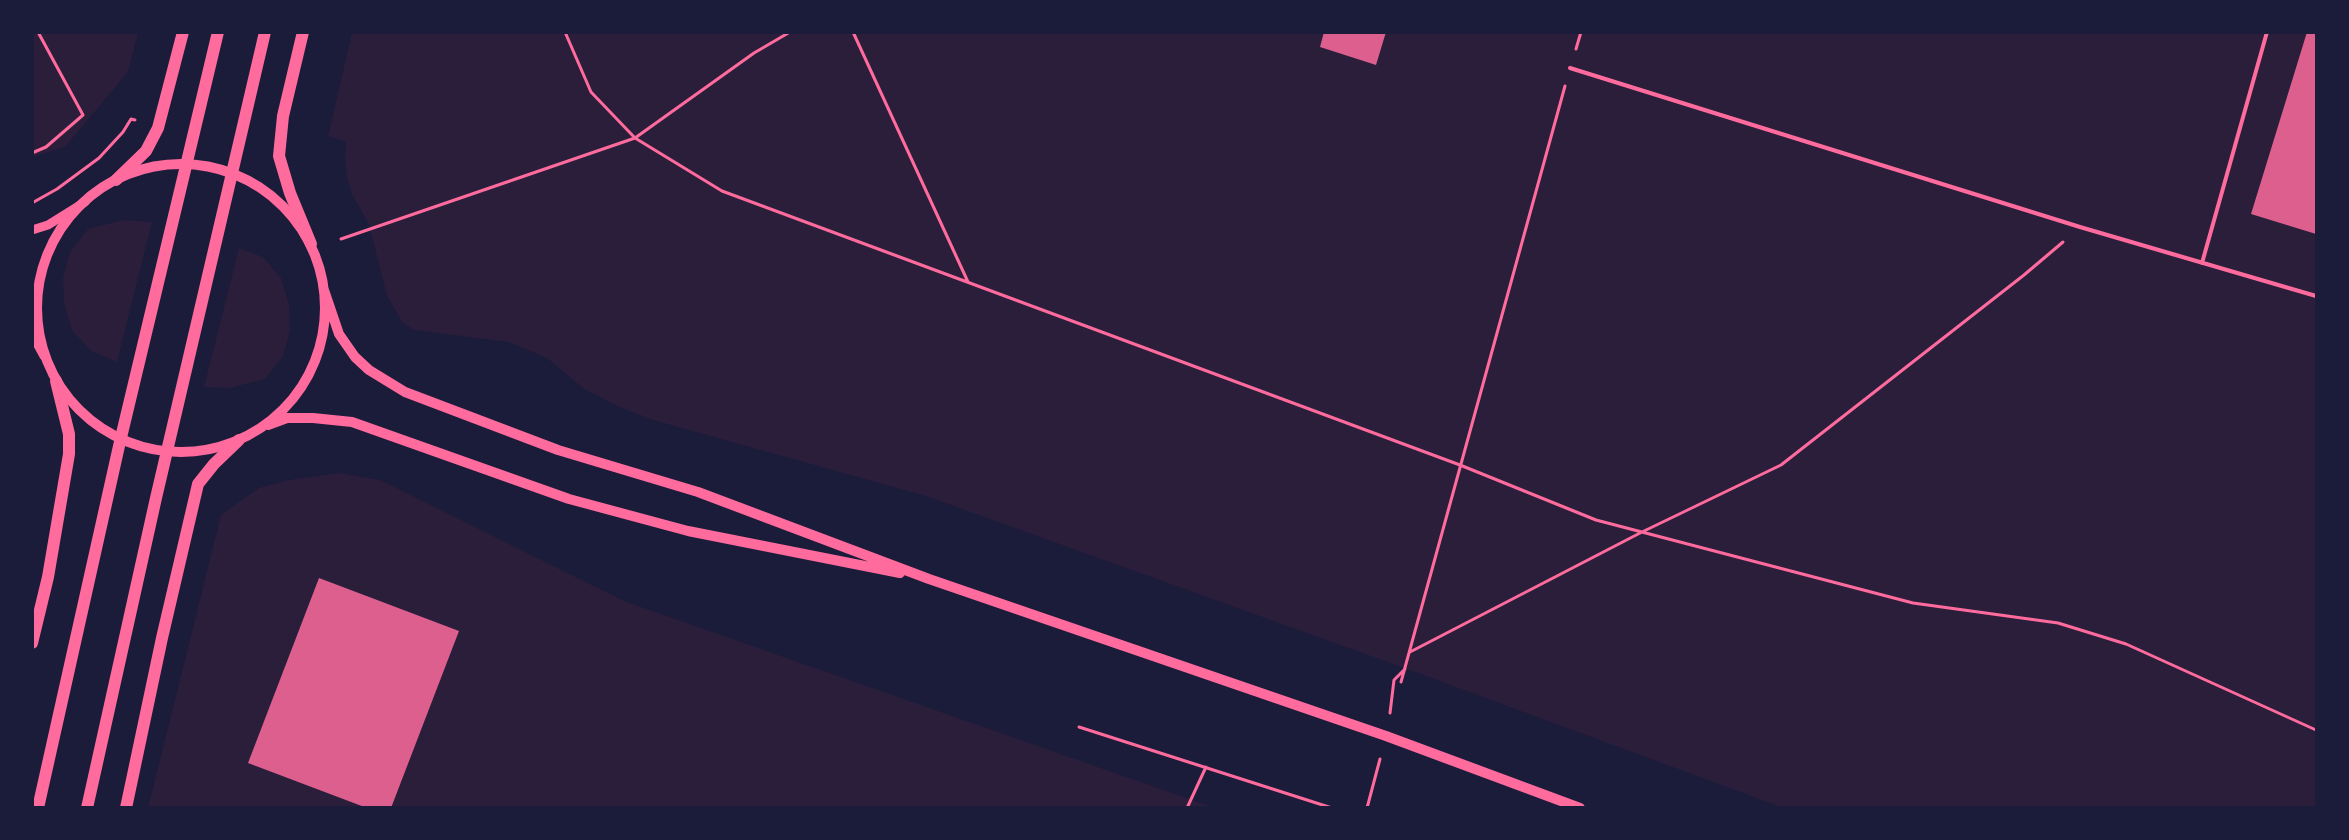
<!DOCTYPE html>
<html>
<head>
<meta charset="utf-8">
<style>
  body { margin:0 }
  #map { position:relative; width:2349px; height:840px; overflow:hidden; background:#1b1b3a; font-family:Overpass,sans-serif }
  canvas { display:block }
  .frame { position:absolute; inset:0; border:34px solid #1b1b3a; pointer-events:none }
</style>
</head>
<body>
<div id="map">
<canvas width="2349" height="840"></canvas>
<div class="frame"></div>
</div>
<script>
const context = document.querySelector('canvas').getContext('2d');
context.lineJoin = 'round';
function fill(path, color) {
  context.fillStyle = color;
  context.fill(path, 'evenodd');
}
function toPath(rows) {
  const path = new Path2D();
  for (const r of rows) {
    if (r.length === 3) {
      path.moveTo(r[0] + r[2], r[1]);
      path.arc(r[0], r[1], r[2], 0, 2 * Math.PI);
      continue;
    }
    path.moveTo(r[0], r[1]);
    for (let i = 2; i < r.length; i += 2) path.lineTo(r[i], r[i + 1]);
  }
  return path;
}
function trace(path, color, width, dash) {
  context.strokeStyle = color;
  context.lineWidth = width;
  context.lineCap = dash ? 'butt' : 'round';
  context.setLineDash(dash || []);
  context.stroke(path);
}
fill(toPath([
  [33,33,138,33,128,72,65,147,33,157],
  [352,33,2316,33,2316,807,1781,807,1418,673,926,496,653,420,617,406,583,388,547,358,509,342,414,330,402,322,387,296,369,225,352,194,347,178,345,159,346,142,328,136],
  [123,220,152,222,117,362,91,351,72,330,64,303,63,278,70,252,88,229],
  [239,248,263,257,281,278,289,305,290,331,283,356,265,379,230,388,204,387],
  [339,473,380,480,624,601,1212,807,148,808,221,515,259,488,289,480]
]), '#2a1e3b');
fill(toPath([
  [1324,32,1386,32,1376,65,1320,47],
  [2307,32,2316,32,2316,234,2251,214],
  [319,578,459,631,391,808,367,808,248,763]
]), '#dd5f8e');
trace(toPath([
  [565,32,591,92,635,138,722,191,1460,465,1596,520,1913,603,2058,623,2126,644,2316,730],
  [853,32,968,282],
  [1576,49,1581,32],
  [32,153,46,147,83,115,38,32],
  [32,203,57,189,99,158,123,132,131,119,135,120],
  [341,239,635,138,754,53,790,32],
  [1410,652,1642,532,1781,465,2024,275,2063,242],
  [1401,682,1565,86],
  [1390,713,1394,680,1405,669],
  [1079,727,1332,808],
  [1187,808,1206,767],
  [1367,808,1380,759]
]), '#ff6b9d', 3);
trace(toPath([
  [1570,68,2080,227,2316,296],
  [2202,263,2267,32]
]), '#ff6b9d', 4);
trace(toPath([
  [32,230,48,225,85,202],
  [32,334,44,356]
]), '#ff6b9d', 9);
trace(toPath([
  [181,308,144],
  [324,290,339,334,355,357,369,370,405,392,558,450,698,492,929,579,1386,736,1580,808],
  [268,425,287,418,313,418,352,422,569,499,688,531,900,573]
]), '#ff6b9d', 10);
trace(toPath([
  [303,32,283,116,279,156,290,193,311,244],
  [116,180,146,151,158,128,183,32],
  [32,643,48,577,69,454,69,434,56,381],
  [38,808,119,446,218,32],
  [87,808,156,498,265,32],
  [126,808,162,638,198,484,214,464,239,440]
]), '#ff6b9d', 12);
</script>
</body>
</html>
